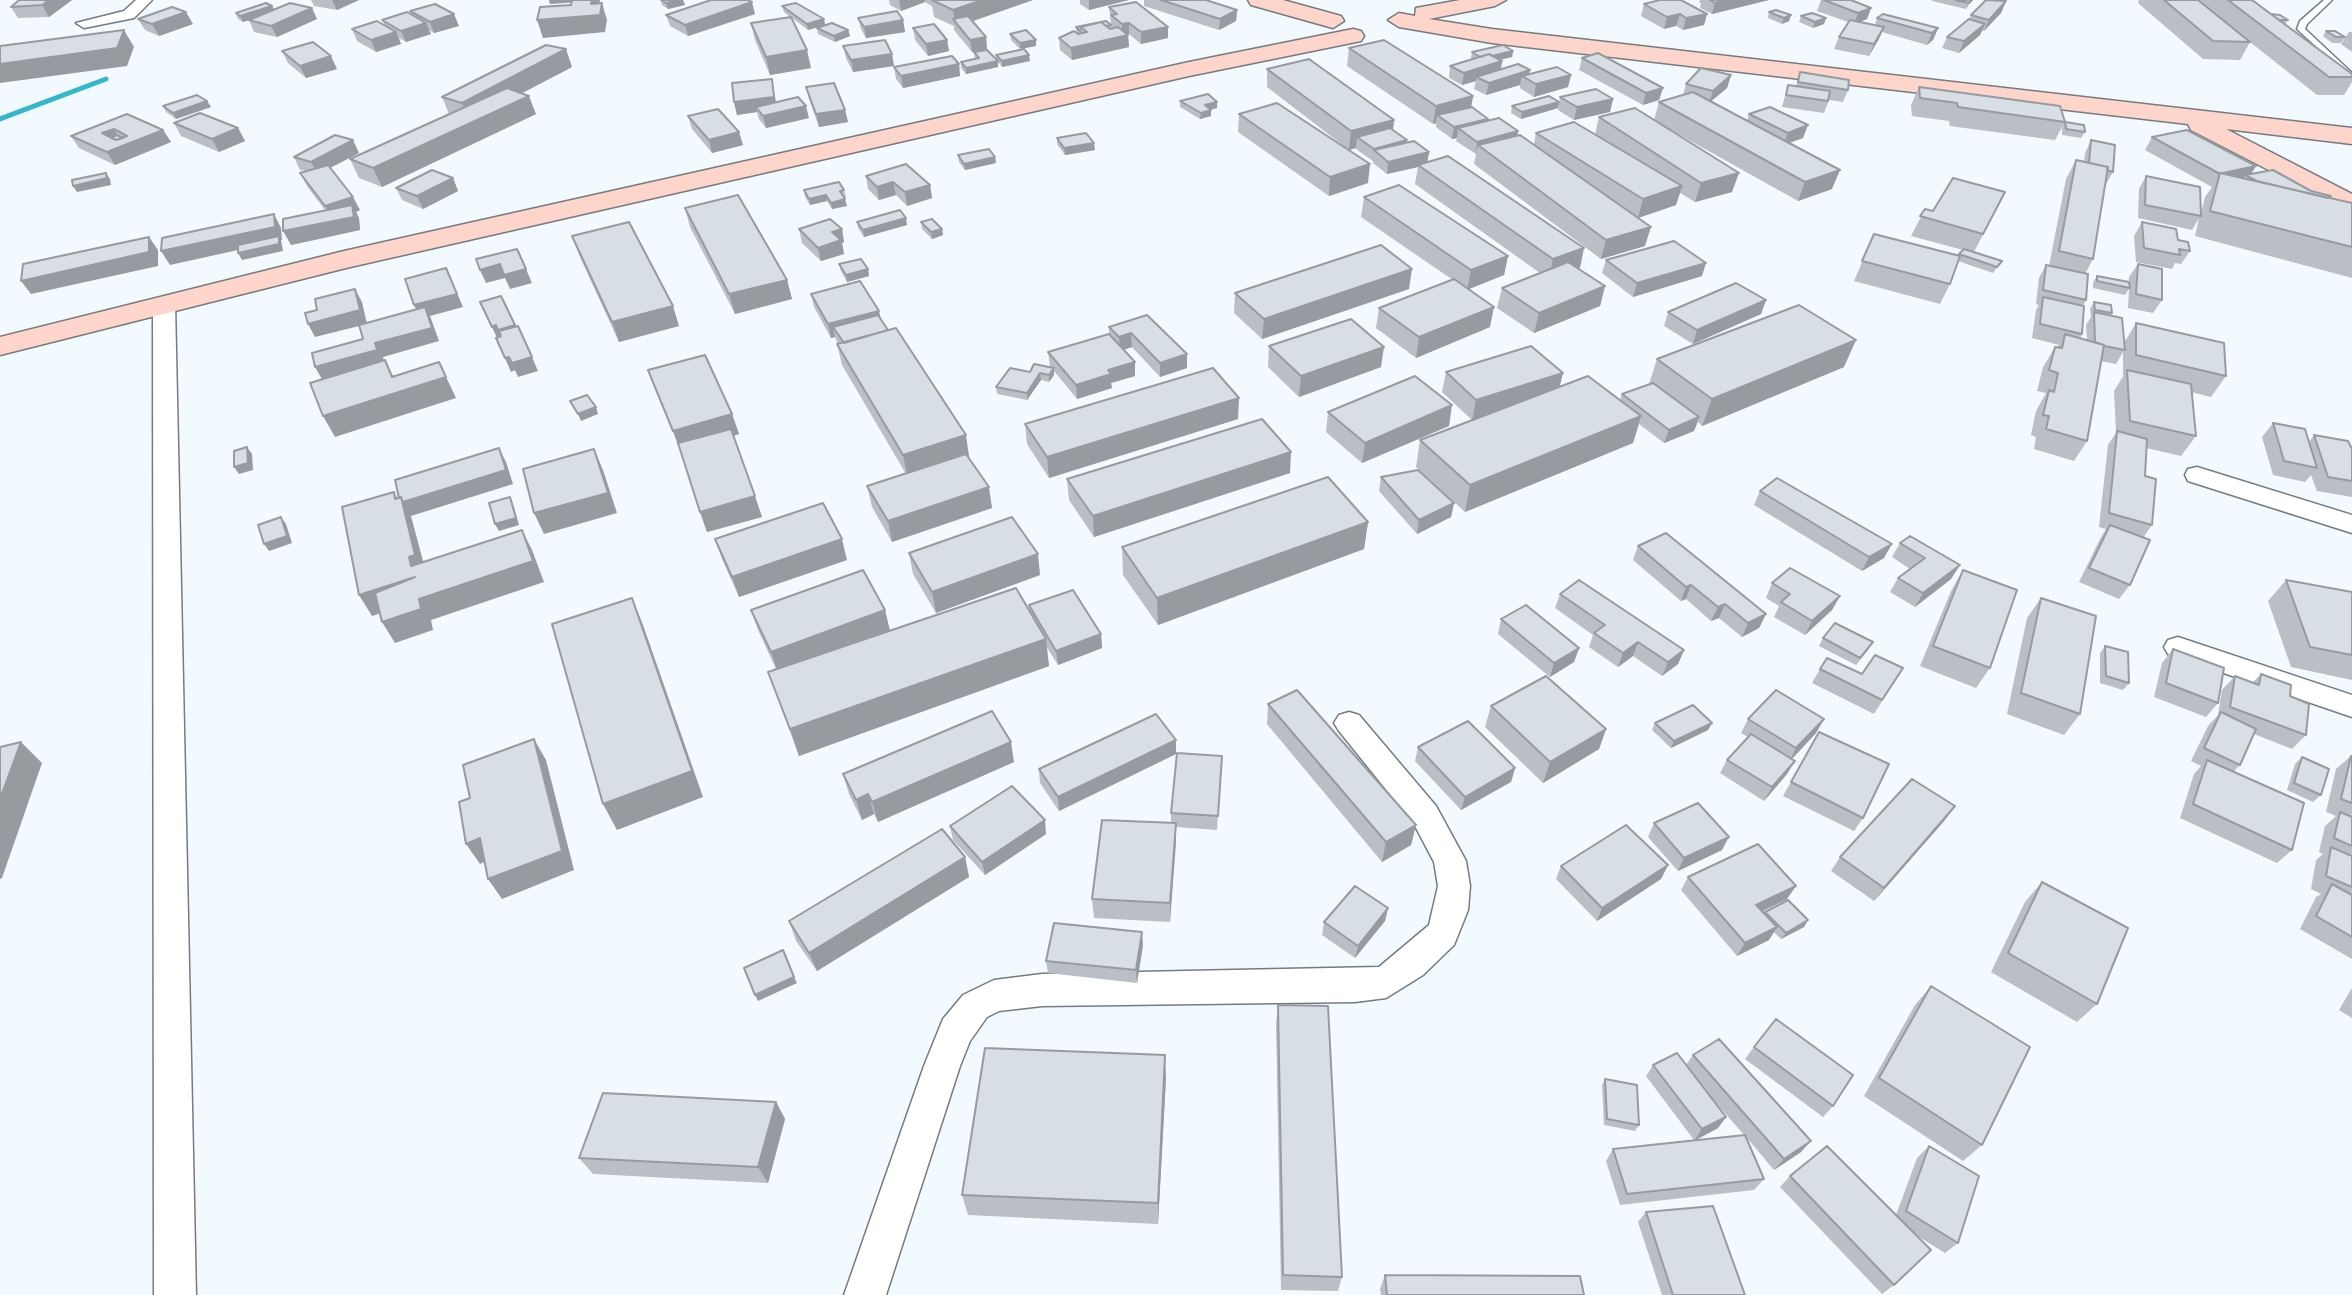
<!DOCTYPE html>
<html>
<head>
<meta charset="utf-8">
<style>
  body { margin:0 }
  canvas { display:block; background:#f2f9ff }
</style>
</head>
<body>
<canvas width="2352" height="1295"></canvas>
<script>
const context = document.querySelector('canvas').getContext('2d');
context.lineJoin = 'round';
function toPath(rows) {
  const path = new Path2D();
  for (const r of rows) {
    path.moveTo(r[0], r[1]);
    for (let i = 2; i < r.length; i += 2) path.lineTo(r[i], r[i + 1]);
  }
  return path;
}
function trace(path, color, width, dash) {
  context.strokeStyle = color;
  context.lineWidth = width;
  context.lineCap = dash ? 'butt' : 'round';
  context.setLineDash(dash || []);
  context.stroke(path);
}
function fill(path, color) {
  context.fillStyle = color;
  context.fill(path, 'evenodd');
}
trace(toPath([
  [0,119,106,79]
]), '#35b7cb', 5);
const lane = toPath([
  [2324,0,2332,0,2307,24,2305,29,2352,73,2352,79,2297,29,2300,21,2324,0]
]);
const street = toPath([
  [136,0,152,0,134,18,84,28,76,23,124,11,136,0],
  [164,297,175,303,196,1295,154,1295,153,303,164,297],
  [2197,467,2352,515,2352,533,2188,481,2185,475,2188,469,2197,467],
  [2178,637,2352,695,2352,717,2168,654,2164,647,2168,640,2178,637],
  [1349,712,1359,715,1436,806,1466,861,1470,886,1468,910,1454,945,1423,975,1386,998,1355,1002,1042,1006,999,1011,987,1017,970,1041,960,1066,886,1295,844,1295,924,1066,943,1019,963,995,994,980,1042,974,1379,967,1429,925,1438,886,1434,862,1414,824,1339,731,1334,723,1339,715,1349,712]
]);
const secondary = toPath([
  [1248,0,1283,0,1341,16,1344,21,1333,28,1251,5,1248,0],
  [1460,0,1506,0,1495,6,1429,19,1492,29,2352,128,2352,144,2226,129,2352,194,2352,213,2191,130,2188,124,1492,43,1399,27,1388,20,1399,13,1415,16,1416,8,1460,0],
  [1353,29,1361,31,1364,36,1361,41,1189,76,346,268,0,355,0,337,344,251,1189,62,1353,29]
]);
trace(lane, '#757b80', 3);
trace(street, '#757b80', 3);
trace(secondary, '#757b80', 3);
fill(lane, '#fff');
fill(street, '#fff');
fill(secondary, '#fed5cb');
fill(toPath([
  [72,0,49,17,18,18,11,7],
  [311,0,359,0,337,10,314,6],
  [661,0,683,0,685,5,668,9,662,5],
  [889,0,1033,0,972,21,986,37,987,49,972,52,954,30,954,26,934,17,932,6,925,2,901,11,890,5],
  [1080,0,1129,0,1089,10,1080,4],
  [1144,0,1206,0,1237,10,1236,21,1219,30,1144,6],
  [1700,0,1769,0,1712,14,1700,8,1701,3,1699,2],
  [1821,0,1851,0,1871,8,1867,19,1860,22,1875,25,1877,18,1938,28,1933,40,1927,45,1882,32,1869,56,1834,49,1839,37,1848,22,1817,11],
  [1932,0,1972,0,1966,9,1932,1],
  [2139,0,2252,0,2271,14,2288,20,2285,25,2352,74,2352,82,2344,95,2317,95,2250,42,2240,60,2203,59,2138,3],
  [2006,1,2001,13,1984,31,1982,31,1980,35,1959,53,1942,48,1947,37,1969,19,1971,15],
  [1644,4,1707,14,1704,25,1683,30,1676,26,1664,29,1641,16],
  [272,6,274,9,317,19,277,37,254,32,249,20,243,22,238,19,236,13],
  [782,6,824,19,825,25,808,30,791,17,811,68,770,75,755,40,751,23,790,17,784,12],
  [1109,7,1168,27,1168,38,1141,44,1129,34,1128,35,1129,47,1072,60,1060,50,1059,38,1076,32,1076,27,1111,25],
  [1776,10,1789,21,1782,24,1768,18,1769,12],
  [410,11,459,26,434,33,429,30,431,34,406,42,399,38,401,44,376,52,357,41,352,29,385,26,382,20,412,15],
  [755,14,688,36,670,26,666,15],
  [1801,16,1824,24,1813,28,1799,22],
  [858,18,903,20,905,32,866,38,861,29],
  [138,19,193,24,159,36,145,30],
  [817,28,848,30,850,36,835,42,818,34],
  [913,28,947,40,949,51,928,56,915,40],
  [2326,31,2345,37,2341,43,2332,43,2323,36],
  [2349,32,2352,32,2352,52,2341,44],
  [1010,34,1036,40,1036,46,1020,49,1011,40],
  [843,46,892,54,894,66,853,72,846,58],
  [1349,48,1473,96,1471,107,1488,121,1534,144,1536,133,1595,134,1599,117,1654,120,1659,102,1683,95,1686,84,1731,75,1727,88,1710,102,1747,121,1749,114,1803,138,1789,143,1832,189,1798,201,1662,125,1732,192,1695,202,1680,193,1676,205,1638,218,1645,246,1601,259,1474,164,1476,154,1456,141,1457,138,1452,139,1436,127,1436,123,1433,124,1347,66],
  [282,51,337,69,306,78,288,63],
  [1513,51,1512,57,1500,60,1502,61,1501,69,1530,74,1571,75,1568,87,1534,97,1520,88,1520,85,1486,95,1474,89,1476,81,1462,85,1449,78,1450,66,1473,59,1471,58,1472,52],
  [974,52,996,60,996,55,1030,61,1002,67,998,62,998,67,966,74,961,68,961,62,975,59],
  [1582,58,1663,88,1659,100,1643,105,1579,70],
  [959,64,960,76,903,88,896,79,894,67],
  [572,67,522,93,536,114,382,187,359,178,350,159,449,114,442,97],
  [1267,69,1394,120,1393,130,1407,140,1406,143,1429,152,1427,162,1580,268,1578,269,1605,286,1600,306,1534,333,1497,308,1502,288,1540,273,1415,184,1418,167,1387,174,1373,163,1373,161,1356,149,1356,148,1349,150,1267,87],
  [1800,72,1848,90,1843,102,1829,100,1824,113,1782,107,1788,85,1796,86],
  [772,79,776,102,809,118,766,128,759,119,757,112,737,115,734,102],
  [806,87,845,110,848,122,819,127,809,99],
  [1919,87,2065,122,2055,140,1950,126,1949,121,1912,116,1911,105],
  [1560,97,1613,99,1610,112,1574,120,1558,110],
  [207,101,211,107,176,119,166,112,163,106],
  [1180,101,1217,108,1210,110,1211,116,1200,119,1180,107],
  [1559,102,1558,108,1521,119,1511,113,1512,106],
  [127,114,163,130,171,142,115,165,79,148,71,136],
  [1239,114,1368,183,1329,196,1238,132],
  [688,116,739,132,743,145,712,153,692,129],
  [2065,122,2085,132,2081,138,2062,135,2062,128],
  [174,123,238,128,245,141,219,152,181,136],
  [2152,137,2256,166,2251,174,2331,196,2330,198,2352,203,2352,278,2195,236,2199,218,2192,230,2138,218,2139,189,2146,176,2201,214,2205,197,2212,187,2145,150],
  [1057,138,1095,150,1065,155,1057,144],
  [2091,140,2113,172,2106,184,2105,184,2093,259,2085,274,2086,300,2083,306,2082,334,2080,338,2087,340,2086,325,2091,317,2090,309,2094,302,2112,313,2111,315,2124,343,2136,323,2226,376,2211,397,2191,392,2196,436,2181,456,2146,448,2145,476,2152,525,2143,538,2130,585,2119,599,2079,582,2100,539,2106,529,2099,527,2108,445,2116,433,2114,391,2124,375,2123,375,2123,352,2116,364,2101,361,2087,441,2074,461,2034,449,2036,437,2031,435,2036,411,2046,393,2037,391,2043,367,2055,347,2057,347,2059,345,2032,338,2036,310,2039,305,2036,304,2039,278,2046,265,2049,266,2066,179,2076,160,2084,162,2085,153],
  [359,153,330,168,360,210,356,212,359,218,360,230,291,245,325,210,307,186,300,173,306,171,300,170,294,157],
  [958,155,995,157,996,163,965,170,959,162],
  [866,176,930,185,932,198,907,206,896,195,879,200,868,189],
  [453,178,458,191,423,209,402,200,396,188],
  [1953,178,2005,192,1974,252,2002,261,1993,273,1958,261,1950,284,1940,304,1854,281,1874,234,1959,255,1963,250,1911,236,1925,209,1933,211],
  [804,190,844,190,846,197,844,197,847,206,832,209,827,201,810,205,805,197],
  [1364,197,1508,256,1504,275,1468,289,1490,327,1416,358,1376,328,1379,308,1453,280,1361,217],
  [685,208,787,280,792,299,735,314,690,227],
  [857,222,907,225,864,237,858,228],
  [921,222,942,229,943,235,932,239,922,229],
  [2142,222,2178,240,2190,251,2181,264,2175,263,2172,269,2136,262,2134,236],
  [799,229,842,229,844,242,842,243,844,254,821,261,802,243],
  [572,236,679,326,619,342,579,255],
  [1606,260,1702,276,1633,297,1602,273],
  [839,264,868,269,869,276,847,282,841,271],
  [2138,264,2162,300,2153,313,2128,308,2129,289,2125,295,2093,288,2093,282,2097,276,2129,283,2129,277],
  [1409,289,1262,339,1234,313,1235,293],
  [811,294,881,319,969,456,968,456,992,508,892,542,872,507,867,486,906,474,842,365,837,344,838,344,835,337,831,338,814,307],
  [1766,300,1761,314,1693,344,1664,326,1668,312],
  [1147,315,1187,354,1187,368,1160,377,1132,347,1123,350,1135,376,1111,383,1112,388,1077,399,1054,371,1054,375,1049,382,1041,380,1027,400,997,394,996,387,1030,372,1050,367,1048,352,1109,334,1109,327],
  [1269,346,1381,367,1299,397,1268,367],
  [1657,359,1844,367,1702,426,1698,422,1694,431,1664,443,1639,424,1633,443,1465,512,1416,467,1420,440,1472,420,1442,392,1446,372,1559,387,1620,400,1622,394,1649,384],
  [648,370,732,414,739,434,733,436,762,517,707,532,681,451],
  [1328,412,1449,426,1362,463,1326,432],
  [1238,419,1049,478,1027,444,1025,424],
  [2273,423,2309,442,2314,435,2352,449,2352,497,2317,491,2311,475,2305,482,2273,475,2262,437],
  [1290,473,1094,537,1069,500,1067,479],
  [1381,477,1454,503,1451,517,1417,534,1379,491],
  [1760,491,1884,558,1862,571,1754,505],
  [1368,522,1364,549,1158,625,1123,575,1122,547],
  [1910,536,1951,579,1915,607,1890,592,1898,578,1910,569,1892,557,1900,543],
  [715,539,847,560,739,597,722,559],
  [1638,546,1766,614,1759,628,1742,637,1719,618,1711,621,1686,599,1681,601,1633,560],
  [909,553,1040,575,936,613,913,574],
  [1963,570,1990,668,1976,688,1920,666,1951,591],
  [2286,580,2352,592,2352,680,2291,667,2268,601],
  [1772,583,1840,596,1832,610,1805,635,1774,617,1779,606,1766,598],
  [1560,594,1684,650,1678,664,1662,676,1633,656,1618,667,1589,647,1593,635,1555,608],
  [2041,598,2080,714,2064,735,2007,714,2027,618],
  [1029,605,1101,634,1102,648,1058,665,1046,646,1049,666,799,756,768,672,776,669,758,630,751,610,885,610,890,631,1030,612],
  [1501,619,1579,648,1574,662,1550,677,1498,634],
  [1823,638,1869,649,1856,665,1819,646],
  [2105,646,2129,683,2123,690,2100,683,2100,653],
  [2173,649,2218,703,2206,717,2154,697,2162,663],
  [1903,668,1874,714,1812,683,1820,669,1862,674],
  [2261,674,2290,696,2306,735,2292,749,2254,734,2240,765,2233,772,2292,850,2277,863,2180,818,2194,774,2201,766,2191,761,2208,726,2218,715,2222,690,2235,676,2252,683],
  [1268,704,1416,825,1411,845,1382,862,1267,724],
  [1491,706,1606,729,1599,749,1543,783,1485,727],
  [1748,719,1824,719,1816,733,1792,759,1795,761,1787,774,1764,801,1720,773,1727,760,1748,737,1741,733],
  [1655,723,1712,723,1708,730,1671,748,1652,730],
  [1819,732,1863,818,1854,831,1783,796],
  [1418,747,1515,768,1511,782,1461,810,1415,761],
  [1176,754,1059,811,1040,783,1039,769],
  [1222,756,1217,830,1176,827,1170,922,1094,918,1092,899,1171,823,1171,813],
  [2351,756,2352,756,2352,959,2300,929,2316,897,2321,894,2311,889,2316,860,2323,854,2319,852,2325,826,2336,816,2326,812,2336,769],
  [2302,757,2321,795,2313,802,2287,790,2295,764],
  [1014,762,878,822,874,814,862,820,849,794,843,774],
  [1945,820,1874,901,1831,871,1840,857],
  [1654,823,1722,850,1678,871,1648,837],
  [950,826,1046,834,985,875,953,840],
  [965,857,969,877,817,971,796,941,789,921],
  [1668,865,1661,879,1597,921,1556,879,1561,866],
  [1688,877,1787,899,1762,911,1764,913,1765,912,1808,920,1804,927,1781,939,1774,932,1769,940,1737,956,1681,890],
  [2042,882,2097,1004,2077,1022,1991,972,2025,902],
  [1388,908,1385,921,1355,958,1322,935,1324,922],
  [1143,945,1137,983,1048,973,1046,961],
  [1931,986,1982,1145,1963,1161,1864,1096,1915,1005],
  [2352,988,2352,1018,2339,1010],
  [1278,1005,1342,1277,1338,1291,1281,1290,1276,1024],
  [1754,1047,1833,1106,1823,1117,1745,1059],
  [1693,1055,1801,1152,1774,1170,1747,1138,1764,1179,1754,1190,1620,1205,1606,1161,1613,1149,1694,1140,1646,1076,1653,1065,1686,1065],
  [1710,1096,1744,1135,1695,1140,1718,1128,1726,1117],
  [1166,1078,1158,1224,968,1215,962,1195],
  [1605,1079,1639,1125,1635,1131,1604,1125,1602,1085],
  [776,1102,785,1119,768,1183,593,1174,579,1158],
  [1929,1146,1958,1243,1945,1253,1916,1235,1894,1285,1882,1294,1780,1187,1790,1176,1896,1215,1917,1158],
  [1646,1212,1745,1295,1662,1295,1638,1222],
  [1385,1275,1584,1295,1381,1295,1380,1289]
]), '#b9bfc4');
fill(toPath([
  [49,0,72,0,49,17,42,5],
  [332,0,359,0,337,10],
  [549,0,580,0,581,2,550,4],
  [592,0,600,0,597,15,602,3,607,20,605,32,543,38,537,20,591,4],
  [679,0,683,0,685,5,668,9,666,3],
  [899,0,925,0,925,2,901,11],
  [982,0,1033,0,959,26,955,21,953,10],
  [1089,0,1129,0,1089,10],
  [1726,0,1769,0,1712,14,1715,3],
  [2006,1,2001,13,1984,31,1989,20],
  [752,2,755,14,688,36,685,25],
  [272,6,275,12,243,22,240,16],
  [312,8,317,19,277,37,271,26],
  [1871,8,1867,19,1854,24,1858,13],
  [1237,10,1236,21,1219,30,1220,19],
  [186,12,193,24,159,36,152,24],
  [454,14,459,26,434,33,430,22],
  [1680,14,1676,26,1664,29,1667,17],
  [1707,14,1704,25,1683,30,1686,18],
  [1791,15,1789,21,1782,24,1784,18],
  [1826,18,1824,24,1813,28,1815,22],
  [824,19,825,25,808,30,807,24],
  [903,20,905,32,866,38,864,27],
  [426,23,431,34,406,42,401,31],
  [1129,23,1129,34,1122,36,1122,24],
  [1985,24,1980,35,1959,53,1964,41],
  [1168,27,1168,38,1141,44,1141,32],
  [1884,27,1879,39,1869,56,1874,44],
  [1938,28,1933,40,1927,45,1932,33],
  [124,30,134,47,127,66,0,83,0,64],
  [848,30,850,36,835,42,834,36],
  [396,32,401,44,376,52,371,40],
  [1128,35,1129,47,1072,60,1071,48],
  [986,37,987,49,972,52,970,40],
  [947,40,949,51,928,56,926,44],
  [1036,40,1036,46,1020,49,1020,43],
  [566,49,572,67,469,121,462,103],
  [807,50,811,68,770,75,766,57],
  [1513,51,1512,57,1481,64,1482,58],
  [892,54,894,66,853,72,851,60],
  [1029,55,1030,61,1002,67,1002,61],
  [331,56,337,69,306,78,300,66],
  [998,61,998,67,966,74,966,68],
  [1502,61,1500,74,1476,77,1476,81,1462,85,1464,73],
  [959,64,960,76,903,88,901,76],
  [1530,70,1528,80,1522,76,1520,85,1486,95,1489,83],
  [1571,75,1568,87,1534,97,1536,84],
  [1731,75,1727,88,1709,103,1713,91],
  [772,79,777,110,756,107,757,112,737,115,734,102],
  [1663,88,1659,100,1643,105,1646,93],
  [529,96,536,114,382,187,373,168],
  [1473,96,1470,114,1437,115,1436,123,1433,124,1436,106],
  [1613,99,1610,112,1574,120,1577,107],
  [207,101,211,107,176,119,173,113],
  [1217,102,1217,108,1205,111,1205,105],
  [1559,102,1558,108,1521,119,1522,112],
  [806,106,809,118,766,128,763,116],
  [845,110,848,122,819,127,816,114],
  [1211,110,1211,116,1200,119,1201,113],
  [1488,119,1486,131,1458,128,1457,138,1452,139,1454,127],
  [1394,120,1392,138,1357,137,1356,148,1349,150,1351,131],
  [1808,125,1803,138,1783,145,1788,133],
  [238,128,245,141,219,152,212,139],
  [114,129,121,141,115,144,102,133],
  [163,130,171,142,115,165,107,152],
  [1518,131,1516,144,1478,145,1475,154,1477,142],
  [739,132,743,145,712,153,709,140],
  [353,140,359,153,318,174,311,162],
  [1407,140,1405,153,1374,150,1372,162,1374,149],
  [1094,143,1095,150,1065,155,1064,148],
  [1429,152,1427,165,1418,165,1418,167,1387,174,1388,162],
  [995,157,996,163,965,170,964,164],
  [1370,164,1368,183,1329,196,1330,177],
  [2256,166,2249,177,2245,175,2241,181,2220,174],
  [1840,170,1832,189,1798,201,1805,182],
  [106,173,110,179,111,185,77,192,73,186],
  [1739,173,1732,192,1695,202,1701,183],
  [453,178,458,191,423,209,417,196],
  [893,182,896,195,879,200,877,187],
  [930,185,932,198,907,206,905,192],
  [1682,186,1676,205,1638,218,1643,199],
  [826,195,827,201,810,205,809,199],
  [353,197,360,210,356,212,359,218,360,230,291,245,283,231,332,219,325,206],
  [845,199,847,206,832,209,831,203],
  [274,214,281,228,282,240,281,240,283,251,242,260,238,253,279,241,170,265,161,251],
  [906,218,907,225,864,237,863,230],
  [1651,227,1645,246,1601,259,1606,240],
  [842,229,844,242,842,243,844,254,821,261,818,248,832,232],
  [942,229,943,235,932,239,931,232],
  [149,237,158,250,158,266,31,294,21,281],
  [1584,248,1580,268,1549,279,1553,259],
  [1508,256,1504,275,1467,290,1471,270],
  [1706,263,1702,276,1633,297,1637,283],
  [500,264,526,269,532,283,510,289,505,278,486,283,480,270],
  [446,268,463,307,430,316,439,341,383,357,385,364,323,381,315,367,375,343,421,319,414,305],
  [868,269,869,276,847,282,846,275],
  [1412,269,1409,289,1262,339,1264,319],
  [787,280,792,299,735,314,729,294],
  [1605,286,1600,306,1534,333,1539,313],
  [355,289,362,302,367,324,315,337,308,324],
  [1766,300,1761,314,1693,344,1697,330],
  [673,306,679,326,619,342,612,322],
  [1494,307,1490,327,1416,358,1419,337],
  [879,311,882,324,833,327,835,337,831,338,828,324],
  [496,325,515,325,521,338,498,340,492,327],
  [1131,333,1132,347,1120,351,1119,337],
  [1856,340,1844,367,1702,426,1712,399],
  [1384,347,1381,367,1299,397,1301,376],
  [1187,354,1187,368,1160,377,1160,363],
  [509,357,515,370,511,372,505,358],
  [532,357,538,371,518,377,512,363],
  [385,360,395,380,439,362,456,398,335,437,323,416,392,377],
  [1135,362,1135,376,1111,383,1112,388,1077,399,1076,385,1108,370],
  [1054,368,1054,375,1049,382,1049,375],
  [1040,373,1041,380,1027,400,1027,393],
  [1563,373,1558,394,1472,421,1476,400],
  [1239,398,1238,419,1049,478,1047,457],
  [1452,405,1449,426,1362,463,1365,443],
  [596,407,598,414,581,421,578,414],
  [732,414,739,434,680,451,673,431],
  [1641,416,1633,443,1465,512,1470,485],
  [1699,417,1694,431,1664,443,1669,430],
  [966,435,969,456,907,475,903,455],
  [247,447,252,454,253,470,239,474,234,467],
  [499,448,506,462,513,484,411,516,427,576,411,566,394,492,404,510,401,497],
  [594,449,603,470,617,513,544,534,534,513],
  [1291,452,1290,473,1094,537,1093,516],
  [989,487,992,508,892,542,888,521],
  [755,496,762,517,707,532,700,512],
  [510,497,513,504,519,525,499,531,495,524],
  [1454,503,1451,517,1417,534,1419,520],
  [281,517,286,524,292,543,269,551,264,544],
  [1368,522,1364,549,1158,625,1157,598],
  [522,530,532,550,544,582,431,620,433,630,395,643,382,622,419,601,372,616,359,595],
  [842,539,847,560,739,597,732,577],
  [1892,544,1884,558,1862,571,1869,557],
  [1038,554,1040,575,936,613,932,592],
  [1960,565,1951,579,1915,607,1923,593],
  [1691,585,1686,599,1681,601,1686,587],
  [1840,596,1832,610,1805,635,1812,621],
  [632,598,643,625,703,797,617,830,603,804],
  [1725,604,1719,618,1711,621,1718,607],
  [885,610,890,631,778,673,771,652],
  [1766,614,1759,628,1742,637,1748,623],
  [1101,634,1102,648,1058,665,1056,651],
  [1046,639,1049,666,799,756,790,729],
  [1638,642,1633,656,1618,667,1623,653],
  [1579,648,1574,662,1550,677,1554,663],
  [1684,650,1678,664,1662,676,1668,662],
  [1824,719,1816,733,1789,762,1796,748],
  [1712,723,1708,730,1671,748,1674,741],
  [1606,729,1599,749,1543,783,1550,762],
  [534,739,546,760,574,870,502,899,488,879],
  [1176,740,1176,754,1059,811,1058,797],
  [21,742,42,763,2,878,0,879,0,799],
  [1011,742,1014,762,878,822,872,802],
  [1795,761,1787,774,1764,801,1772,787],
  [1515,768,1511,782,1461,810,1465,797],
  [868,794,874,814,862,820,856,800],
  [1955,806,1945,820,1874,901,1884,888],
  [1045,820,1046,834,985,875,982,862],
  [1176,823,1176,843,1170,922,1170,903],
  [1416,825,1411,845,1382,862,1386,842],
  [1729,837,1722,850,1678,871,1684,858],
  [480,838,493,858,480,864,466,844],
  [965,857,969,877,817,971,809,953],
  [1668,865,1661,879,1597,921,1602,908],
  [1796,886,1787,899,1749,918,1756,905],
  [1388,908,1385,921,1355,958,1358,946],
  [1808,920,1804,927,1781,939,1786,933],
  [1777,927,1769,940,1737,956,1745,943],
  [1142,932,1143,945,1137,983,1136,970],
  [794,977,797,983,758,1001,755,995],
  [1165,1055,1166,1078,1158,1224,1158,1203],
  [776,1102,785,1119,768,1183,758,1167],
  [1726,1117,1718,1128,1694,1141,1702,1129],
  [1811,1141,1801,1152,1774,1170,1784,1159]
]), '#969ba0');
const building = toPath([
  [19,0,49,0,42,5,11,7,19,0],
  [572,0,592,0,591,4,602,3,600,15,537,20,540,7,571,5,572,0],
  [661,0,679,0,666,3,661,0],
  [711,0,748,0,752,2,685,25,666,15,711,0],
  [932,0,982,0,953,10,932,0],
  [1161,0,1206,0,1237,10,1220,19,1161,0],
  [1660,0,1681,0,1707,14,1686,18,1680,14,1667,17,1644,4,1660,0],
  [1710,0,1726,0,1715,3,1710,0],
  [1824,0,1851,0,1871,8,1858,13,1824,0],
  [1955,0,1972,0,1969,3,1955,0],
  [1986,0,2006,1,1989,20,1971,15,1986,0],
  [2164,0,2198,0,2250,42,2213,41,2164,0],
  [2228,0,2252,0,2352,74,2352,77,2329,77,2228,0],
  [1136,2,1168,27,1141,32,1129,23,1122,24,1111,15,1117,14,1109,7,1136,2],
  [266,3,272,6,240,16,236,13,266,3],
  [290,3,312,8,271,26,249,20,290,3],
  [796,3,824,19,807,24,782,6,796,3],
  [435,4,454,14,430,22,410,11,435,4],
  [172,7,186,12,152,24,138,19,172,7],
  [1776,10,1791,15,1784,18,1769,12,1776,10],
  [897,11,903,20,864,27,858,18,897,11],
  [407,12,426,23,401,31,382,20,407,12],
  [1812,13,1826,18,1815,22,1801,16,1812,13],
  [1883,14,1938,28,1932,33,1877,18,1883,14],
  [2271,14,2280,15,2288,20,2279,20,2271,14],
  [968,16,986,37,970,40,953,19,968,16],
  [791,17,807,50,766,57,751,23,791,17],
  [1969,19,1985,24,1964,41,1947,37,1969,19],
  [1850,20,1884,27,1874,44,1839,37,1850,20],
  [377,21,396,32,371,40,352,29,377,21],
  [1106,21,1111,25,1106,26,1101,22,1081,27,1080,31,1076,27,1106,21],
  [1101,22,1110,29,1118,27,1128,35,1071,48,1059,38,1074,31,1078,34,1087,32,1081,27,1101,22],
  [832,23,848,30,834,36,817,28,832,23],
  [934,24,947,40,926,44,913,28,934,24],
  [124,30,117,48,0,64,0,46,124,30],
  [1026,30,1036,40,1020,43,1010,34,1026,30],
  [2326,31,2335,31,2345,37,2336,37,2326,31],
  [885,40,892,54,851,60,843,46,885,40],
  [1384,40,1473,96,1436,106,1349,48,1384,40],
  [313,42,331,56,300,66,282,51,313,42],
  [546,45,566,49,462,103,442,97,546,45],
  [1503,45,1513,51,1492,56,1489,54,1480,57,1472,52,1503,45],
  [1024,49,1029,55,1002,61,996,55,1024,49],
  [987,50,998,61,966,68,961,62,979,58,974,52,987,50],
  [1598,53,1663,88,1646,93,1582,58,1598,53],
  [1489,54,1502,61,1464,73,1450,66,1489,54],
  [952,56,959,64,901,76,894,67,952,56],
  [1309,59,1394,120,1351,131,1267,69,1309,59],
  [1518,64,1530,70,1489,83,1476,77,1518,64],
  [1557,67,1571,75,1536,84,1522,76,1557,67],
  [1701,68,1731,75,1713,91,1686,84,1701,68],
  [1800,72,1849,80,1848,90,1798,82,1800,72],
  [772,79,774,97,734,102,732,83,772,79],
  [834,83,845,110,816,114,806,87,834,83],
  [1788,85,1830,91,1828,101,1786,95,1788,85],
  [1919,87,2060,106,2065,122,1958,107,1957,103,1920,98,1919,87],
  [507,88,529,96,373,168,350,159,507,88],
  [1596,89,1613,99,1577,107,1560,97,1596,89],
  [1693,92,1840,170,1805,182,1659,102,1693,92],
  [1208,94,1217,102,1205,105,1211,110,1201,113,1180,101,1208,94],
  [197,95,207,101,173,113,163,106,197,95],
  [1549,96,1559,102,1522,112,1512,106,1549,96],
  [798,97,806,106,763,116,756,107,798,97],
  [1277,103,1370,164,1330,177,1239,114,1277,103],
  [1472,107,1488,119,1454,127,1437,115,1472,107],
  [1770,107,1808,125,1788,133,1749,114,1770,107],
  [1635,108,1739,173,1701,183,1599,117,1635,108],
  [718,109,739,132,709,140,688,116,718,109],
  [200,113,238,128,212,139,174,123,200,113],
  [127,114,163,130,107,152,71,136,127,114],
  [114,129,127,136,116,140,102,133,114,129],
  [1499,118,1518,131,1477,142,1458,128,1499,118],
  [1574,122,1682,186,1643,199,1536,133,1574,122],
  [2065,122,2084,125,2085,132,2066,129,2065,122],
  [1390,128,1407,140,1374,149,1357,137,1390,128],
  [2187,130,2256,166,2223,173,2220,173,2220,174,2152,137,2187,130],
  [1086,133,1094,143,1064,148,1057,138,1086,133],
  [117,135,123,138,116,140,111,138,117,135],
  [335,135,353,140,311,162,294,157,335,135],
  [1520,135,1651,227,1606,240,1478,145,1520,135],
  [2091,140,2115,145,2113,172,2107,170,2108,167,2089,163,2091,140],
  [1414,141,1429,152,1388,162,1374,150,1414,141],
  [989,149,995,157,964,164,958,155,989,149],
  [1448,156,1584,248,1553,259,1418,165,1448,156],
  [2076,160,2108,167,2093,259,2059,251,2076,160],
  [906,164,930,185,905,192,893,182,877,187,866,176,906,164],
  [328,165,353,197,325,206,300,173,328,165],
  [432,170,453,178,417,196,396,188,432,170],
  [2273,170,2311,191,2331,196,2328,198,2257,181,2245,175,2273,170],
  [106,173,107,178,73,186,72,180,106,173],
  [2220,173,2352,203,2352,247,2210,211,2220,173],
  [2146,176,2200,187,2201,216,2145,205,2146,176],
  [1953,178,2005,192,1983,234,1920,216,1925,209,1933,211,1953,178],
  [839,182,844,190,840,191,845,199,831,203,826,195,809,199,804,190,839,182],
  [1399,185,1508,256,1471,270,1364,197,1399,185],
  [738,195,787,280,729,294,685,208,738,195],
  [352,205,354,217,283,231,283,219,352,205],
  [900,210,906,218,863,230,857,222,900,210],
  [274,214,275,227,161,251,162,238,274,214],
  [830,219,842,229,832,232,841,240,818,248,799,229,830,219],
  [932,219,942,229,931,232,921,222,932,219],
  [629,222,673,306,612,322,572,236,629,222],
  [2142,222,2176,229,2178,240,2188,242,2190,251,2179,249,2180,255,2144,248,2142,222],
  [1874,234,1960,256,1950,284,1862,261,1874,234],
  [279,236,279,244,238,253,238,245,279,236],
  [149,237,149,252,21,281,23,264,149,237],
  [1674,241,1706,263,1637,283,1606,260,1674,241],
  [1381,245,1412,269,1264,319,1235,293,1381,245],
  [517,249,526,269,504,275,500,264,480,270,476,259,517,249],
  [1964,249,2002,261,1997,267,1959,254,1964,249],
  [861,259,868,269,846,275,839,264,861,259],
  [1568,262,1605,286,1539,313,1502,288,1568,262],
  [2138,264,2162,269,2162,300,2136,294,2138,264],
  [2046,265,2088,274,2086,300,2043,290,2046,265],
  [446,268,457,294,414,305,405,279,446,268],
  [2097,276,2129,282,2130,288,2097,281,2097,276],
  [1454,279,1494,307,1419,337,1379,308,1454,279],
  [860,281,879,311,828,324,811,294,860,281],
  [1736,283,1766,300,1697,330,1668,312,1736,283],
  [355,289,360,310,308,324,305,313,317,310,315,299,355,289],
  [501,296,515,325,498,330,496,325,492,327,480,302,501,296],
  [2043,297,2084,306,2082,334,2040,324,2043,297],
  [2094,302,2111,305,2112,313,2095,310,2094,302],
  [1799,305,1856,340,1712,399,1657,359,1799,305],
  [425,307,432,328,375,343,377,350,315,367,312,353,363,339,359,325,425,307],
  [2094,312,2122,318,2125,350,2104,346,2104,345,2095,342,2094,312],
  [878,315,888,330,844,343,833,327,878,315],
  [1147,315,1187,354,1160,363,1131,333,1119,337,1109,327,1147,315],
  [1351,319,1384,347,1301,376,1269,346,1351,319],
  [2136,323,2224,343,2226,376,2136,355,2136,323],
  [518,326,532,357,512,363,509,357,505,358,496,338,501,336,499,331,518,326],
  [896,328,966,435,903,455,837,344,896,328],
  [1109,334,1135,362,1108,370,1111,374,1076,385,1048,352,1109,334],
  [2065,334,2104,345,2087,441,2046,429,2049,416,2043,415,2049,390,2054,392,2058,373,2049,370,2055,347,2062,348,2065,334],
  [1531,346,1563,373,1476,400,1446,372,1531,346],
  [705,355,732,414,673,431,648,370,705,355],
  [385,360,392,377,439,362,446,377,323,416,310,383,385,360],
  [1034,364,1054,368,1049,375,1040,373,1027,393,996,387,1010,368,1030,372,1034,364],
  [1213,368,1239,398,1047,457,1025,424,1213,368],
  [2127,370,2191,384,2196,436,2130,421,2127,370],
  [1415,376,1452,405,1365,443,1328,412,1415,376],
  [1588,376,1641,416,1470,485,1420,440,1588,376],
  [1653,383,1699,417,1669,430,1622,394,1653,383],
  [587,395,596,407,578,414,570,401,587,395],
  [1262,419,1291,452,1093,516,1067,479,1262,419],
  [2273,423,2305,429,2317,468,2284,461,2273,423],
  [731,429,755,496,700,512,678,443,731,429],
  [2117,431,2147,439,2145,476,2156,479,2152,525,2109,513,2117,431],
  [2314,435,2348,441,2352,449,2352,481,2328,477,2314,435],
  [247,447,248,463,234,467,234,451,247,447],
  [499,448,506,470,403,502,401,497,399,498,395,480,499,448],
  [594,449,608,493,534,513,523,469,594,449],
  [966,454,989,487,888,521,867,486,966,454],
  [1418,470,1454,503,1419,520,1381,477,1418,470],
  [1328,477,1368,522,1157,598,1122,547,1328,477],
  [1777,478,1892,544,1869,557,1760,491,1777,478],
  [394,492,395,499,401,497,415,555,409,557,411,566,522,530,533,561,419,599,421,609,382,622,375,593,415,577,359,595,342,507,394,492],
  [510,497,516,518,495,524,489,503,510,497],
  [823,503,842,539,732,577,715,539,823,503],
  [281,517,287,536,264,544,258,525,281,517],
  [1012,517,1038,554,932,592,909,553,1012,517],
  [2110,525,2150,540,2130,585,2089,568,2110,525],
  [1666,533,1766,614,1748,623,1725,604,1718,607,1691,585,1686,587,1638,546,1666,533],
  [1910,536,1960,565,1923,593,1898,578,1925,558,1900,543,1910,536],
  [1790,568,1840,596,1812,621,1781,602,1790,594,1772,583,1790,568],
  [863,570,885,610,771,652,751,610,863,570],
  [1963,570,2017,590,1990,668,1933,646,1963,570],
  [1579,580,1684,650,1668,662,1638,642,1623,653,1594,633,1605,625,1560,594,1579,580],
  [2286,580,2352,592,2352,655,2310,647,2286,580],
  [1016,588,1046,639,790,729,768,672,1016,588],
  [1073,590,1101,634,1056,651,1029,605,1073,590],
  [632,598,692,771,603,804,552,624,632,598],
  [2041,598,2096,616,2080,714,2021,693,2041,598],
  [1526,605,1579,648,1554,663,1501,619,1526,605],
  [1835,623,1873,642,1860,658,1823,638,1835,623],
  [2105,646,2128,652,2129,683,2106,676,2105,646],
  [2173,649,2224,668,2218,703,2166,683,2173,649],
  [1875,655,1903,668,1882,700,1820,669,1827,658,1862,674,1875,655],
  [2261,674,2291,685,2290,696,2309,704,2306,735,2230,707,2235,676,2259,685,2261,674],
  [1546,676,1606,729,1550,762,1491,706,1546,676],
  [1297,690,1416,825,1386,842,1268,704,1297,690],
  [1776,690,1824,719,1796,748,1748,719,1776,690],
  [1693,705,1712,723,1674,741,1655,723,1693,705],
  [992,711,1011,742,872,802,868,794,856,800,843,774,992,711],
  [2221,712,2256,729,2240,765,2204,748,2221,712],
  [1156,714,1176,740,1058,797,1039,769,1156,714],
  [1468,721,1515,768,1465,797,1418,747,1468,721],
  [1819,732,1889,764,1863,818,1791,782,1819,732],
  [1751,734,1795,761,1772,787,1727,760,1751,734],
  [534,739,562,851,488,879,480,838,466,844,459,802,470,798,463,765,534,739],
  [21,742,0,799,0,747,21,742],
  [1177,753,1222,756,1218,816,1171,813,1177,753],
  [2351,756,2352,756,2352,803,2341,799,2351,756],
  [2302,757,2329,769,2321,795,2294,783,2302,757],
  [2207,760,2304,803,2292,850,2193,804,2207,760],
  [1912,779,1955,806,1884,888,1840,857,1912,779],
  [1012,786,1045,820,982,862,950,826,1012,786],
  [1698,803,1729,837,1684,858,1654,823,1698,803],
  [2340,812,2352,817,2352,846,2334,838,2340,812],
  [1102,820,1176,823,1170,903,1092,899,1102,820],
  [1626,825,1668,865,1602,908,1561,866,1626,825],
  [942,829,965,857,809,953,789,921,942,829],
  [1758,844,1796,886,1756,905,1777,927,1745,943,1688,877,1758,844],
  [2331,847,2352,856,2352,887,2326,876,2331,847],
  [2042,882,2128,928,2097,1004,2008,953,2042,882],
  [2332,884,2352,895,2352,937,2316,916,2332,884],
  [1355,886,1388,908,1358,946,1324,922,1355,886],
  [1788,900,1808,920,1786,933,1765,912,1788,900],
  [1054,923,1142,932,1136,970,1046,961,1054,923],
  [783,950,794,977,755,995,744,968,783,950],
  [1931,986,2030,1047,1982,1145,1879,1078,1931,986],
  [1278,1005,1328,1006,1342,1277,1283,1275,1278,1005],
  [1776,1019,1853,1075,1833,1106,1754,1047,1776,1019],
  [1719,1039,1811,1141,1784,1159,1693,1055,1719,1039],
  [985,1048,1165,1055,1158,1203,962,1195,985,1048],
  [1677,1053,1726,1117,1702,1129,1653,1065,1677,1053],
  [1605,1079,1637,1085,1639,1125,1607,1119,1605,1079],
  [603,1093,776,1102,758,1167,579,1158,603,1093],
  [1745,1135,1764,1179,1627,1194,1613,1149,1745,1135],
  [1827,1146,1931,1250,1894,1285,1790,1176,1827,1146],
  [1929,1146,1979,1176,1958,1243,1906,1211,1929,1146],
  [1713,1206,1745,1295,1673,1295,1646,1212,1713,1206],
  [1385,1275,1580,1276,1584,1295,1387,1295,1385,1275]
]);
fill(building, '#d7dee4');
trace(building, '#969ba0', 2);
</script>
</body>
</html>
